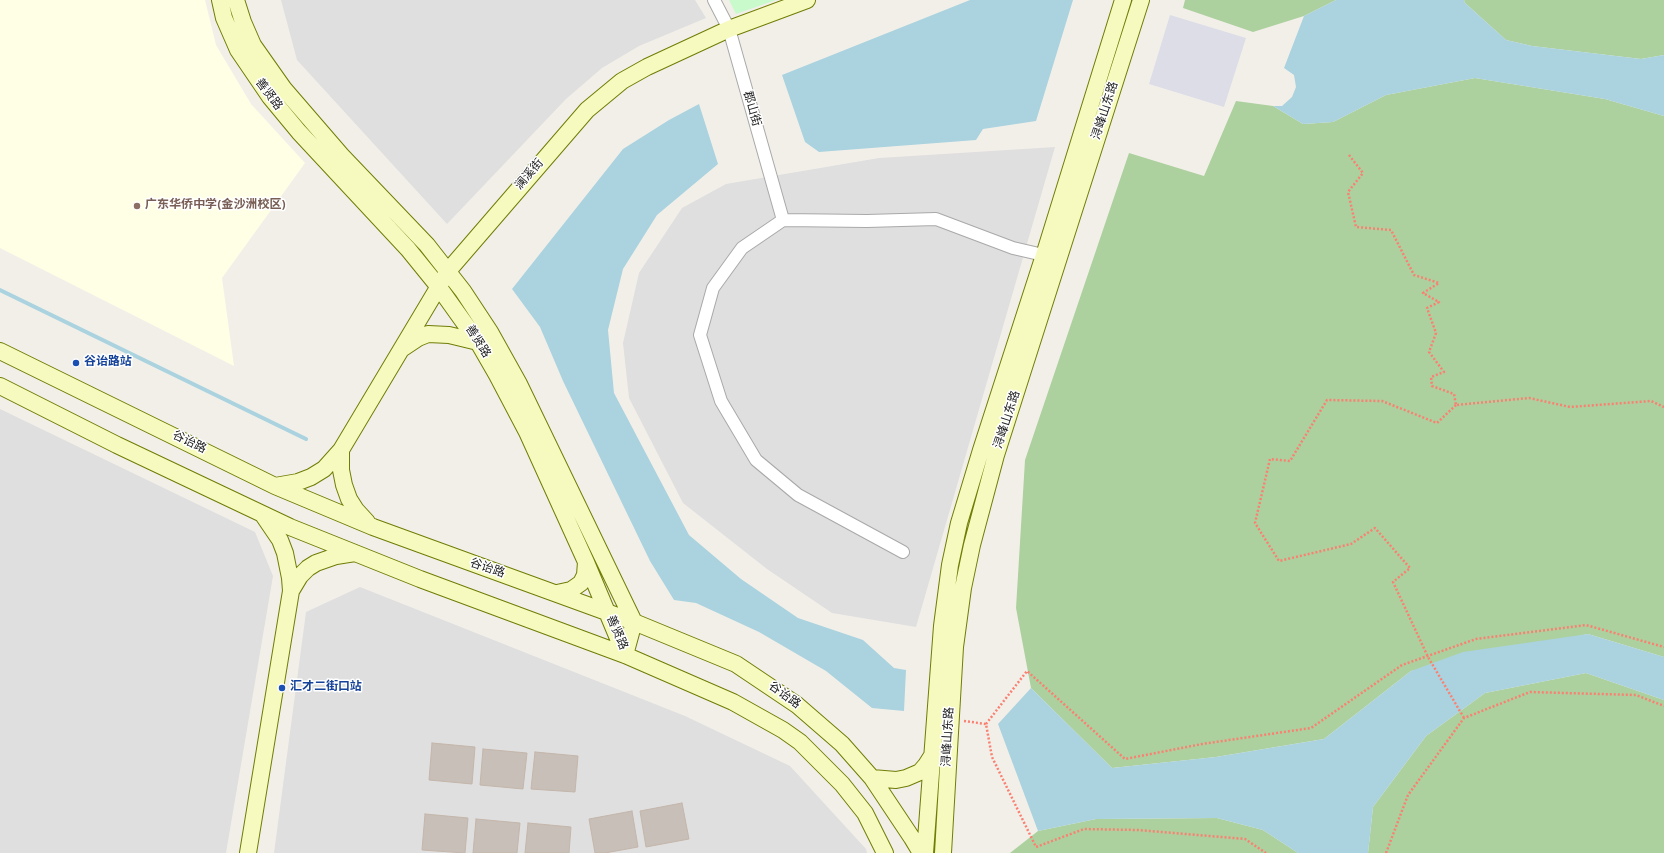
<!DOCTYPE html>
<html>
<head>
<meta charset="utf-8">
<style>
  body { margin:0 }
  canvas { display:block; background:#f2efe9 }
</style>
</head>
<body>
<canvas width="1664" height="853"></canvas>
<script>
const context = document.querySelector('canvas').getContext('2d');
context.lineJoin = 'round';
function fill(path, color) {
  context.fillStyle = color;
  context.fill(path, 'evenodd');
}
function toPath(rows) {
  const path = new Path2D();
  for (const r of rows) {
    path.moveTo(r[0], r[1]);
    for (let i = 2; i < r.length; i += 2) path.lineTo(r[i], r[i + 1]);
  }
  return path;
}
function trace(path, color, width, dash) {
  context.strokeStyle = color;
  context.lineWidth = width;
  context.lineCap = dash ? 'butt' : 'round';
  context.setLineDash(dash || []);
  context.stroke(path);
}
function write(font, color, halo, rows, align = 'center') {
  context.font = font + ' Overpass,"Noto Sans SC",sans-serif';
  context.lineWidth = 3;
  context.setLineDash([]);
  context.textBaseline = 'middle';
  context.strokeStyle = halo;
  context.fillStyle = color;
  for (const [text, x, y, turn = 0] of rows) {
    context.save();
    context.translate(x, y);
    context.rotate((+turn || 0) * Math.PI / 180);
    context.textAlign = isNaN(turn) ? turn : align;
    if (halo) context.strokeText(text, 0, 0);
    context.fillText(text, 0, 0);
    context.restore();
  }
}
fill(toPath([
  [281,0,695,0,706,18,639,46,602,68,566,99,447,224,297,60],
  [1055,147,916,627,832,613,767,569,683,503,629,398,623,343,639,273,682,208,726,184,879,158],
  [0,409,255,532,273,576,226,853,0,853],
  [360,587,685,716,790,766,866,849,867,853,274,853,306,612]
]), '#e0dfdf');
fill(toPath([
  [0,0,205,0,216,45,251,104,305,163,222,278,234,366,0,248]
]), '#ffffe5');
fill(toPath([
  [1185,0,1336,0,1304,16,1253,32,1183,8],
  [1464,0,1664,0,1664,55,1641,59,1532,46,1506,40,1465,3],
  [1475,78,1605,99,1664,116,1664,657,1588,634,1411,671,1324,739,1216,757,1112,768,1031,688,1016,608,1025,460,1129,153,1204,176,1236,101,1273,106,1303,124,1333,122,1386,95],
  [1586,673,1664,700,1664,853,1368,853,1373,807,1426,736,1485,693],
  [1217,818,1263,830,1298,853,1010,853,1038,831,1096,819]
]), '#add19e');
fill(toPath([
  [729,0,776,0,736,14]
]), '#c8facc');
fill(toPath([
  [1170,15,1246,38,1224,107,1149,84]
]), '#dddde8');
fill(toPath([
  [970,0,1073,0,1036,121,983,129,976,140,819,152,805,142,782,75],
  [1336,0,1464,0,1465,3,1506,40,1532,46,1641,59,1664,55,1664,116,1605,99,1475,78,1386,95,1333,122,1303,124,1273,106,1282,106,1292,97,1296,87,1294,75,1284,68,1304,16],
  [699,104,718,164,657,215,623,269,608,330,614,393,689,535,741,579,798,618,863,640,894,668,906,670,904,711,872,708,826,671,759,632,696,603,674,600,650,561,563,381,540,327,512,289,623,149,669,120],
  [1588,634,1664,657,1664,700,1586,673,1485,693,1426,736,1373,807,1368,853,1298,853,1263,830,1217,818,1096,819,1038,831,998,724,1031,688,1112,768,1216,757,1324,739,1411,671,1463,652]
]), '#aad3df');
trace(toPath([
  [0,290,306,439]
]), '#aad3df', 4);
const building = toPath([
  [432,743,475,747,472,784,429,780,432,743],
  [483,749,527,753,523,789,480,785,483,749],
  [535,752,578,756,575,792,531,789,535,752],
  [682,803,689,839,646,847,640,811,682,803],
  [632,811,638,847,605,853,595,853,589,819,632,811],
  [425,814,468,818,465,853,422,850,425,814],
  [476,819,520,823,517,853,473,853,476,819],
  [528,823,571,827,569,853,525,853,528,823]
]);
fill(building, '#c7bfb8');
trace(building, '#c4b6ab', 1);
const street = toPath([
  [714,0,729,29,783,220],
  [903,552,798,495,756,460,721,401,700,335,713,288,742,248,783,220,867,221,936,219,1013,248,1052,257]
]);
const secondary = toPath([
  [220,0,224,18,238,50,270,97,299,132,408,249,438,286,478,342,497,375,527,432,586,562,625,655],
  [236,0,243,22,253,45,284,89,341,155,427,245,463,291,490,332,519,384,634,622,625,655],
  [403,348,418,338,428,334,449,335,478,342],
  [0,351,275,486,373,527,634,622,736,664,797,705,842,744,872,778,912,838,921,853],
  [0,386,117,445,290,527,420,579,625,655,733,702,783,730,800,742,842,784,865,813,885,853],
  [341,450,341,470,344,485,349,499,356,510,367,522],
  [275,486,298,482,311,477,324,469,341,450,448,271,587,110,622,81,647,67,729,29,807,0],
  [291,591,300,576,308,568,316,563,336,556,355,553],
  [557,593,571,590,581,583,585,575,586,562],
  [872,778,896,780,906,778,920,772,926,765,933,754],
  [248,853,291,591,290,578,285,553,280,540,263,515],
  [925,853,942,626,950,565,959,523,981,450,1046,249,1123,0],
  [943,853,955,647,963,588,972,545,996,455,1141,0]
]);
trace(street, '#a9a9a9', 14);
trace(secondary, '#707d05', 18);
trace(toPath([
  [1349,155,1363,173,1348,192,1356,227,1391,230,1414,275,1439,283,1423,293,1439,302,1427,308,1436,333,1429,352,1444,372,1431,377,1432,386,1454,394,1456,405,1529,398,1570,407,1651,401,1664,407],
  [1456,405,1437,423,1382,401,1327,400,1290,461,1270,459,1255,523,1279,561,1351,544,1375,528,1410,568,1393,582,1428,657,1464,718],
  [964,721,986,724,992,757,1036,847,1084,829,1138,830,1245,839,1266,853],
  [986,724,1027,671,1125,759,1202,744,1311,728,1402,665,1476,639,1586,625,1664,647],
  [1386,853,1408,795,1464,718,1530,692,1636,695,1664,706]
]), '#fa8072', 2.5, [2, 2]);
trace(street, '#fff', 12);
trace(secondary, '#f7fabf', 16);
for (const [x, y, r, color] of [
  [137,206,4,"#8d6e63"],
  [76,363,4,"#1a4fb4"],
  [282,688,4,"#1a4fb4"]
]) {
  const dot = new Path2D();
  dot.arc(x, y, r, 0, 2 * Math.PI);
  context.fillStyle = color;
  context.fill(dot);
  trace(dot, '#fff', 1.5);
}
write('12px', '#222', '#fff', [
  ["善贤路",268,95,53],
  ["郡山街",751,109,74],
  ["浔峰山东路",1106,111,-72],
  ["澜溪街",530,175,-49],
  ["善贤路",477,342,58],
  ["浔峰山东路",1008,420,-72],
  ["谷诒路",189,443,26],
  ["谷诒路",487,569,19],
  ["善贤路",616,633,67],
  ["谷诒路",784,696,36],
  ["浔峰山东路",949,737,-87]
]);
write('bold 12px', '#785e54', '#fff', [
  ["广东华侨中学(金沙洲校区)",145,206]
], 'left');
write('bold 12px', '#164399', '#fff', [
  ["谷诒路站",84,363],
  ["汇才二街口站",290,688]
], 'left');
</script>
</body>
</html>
